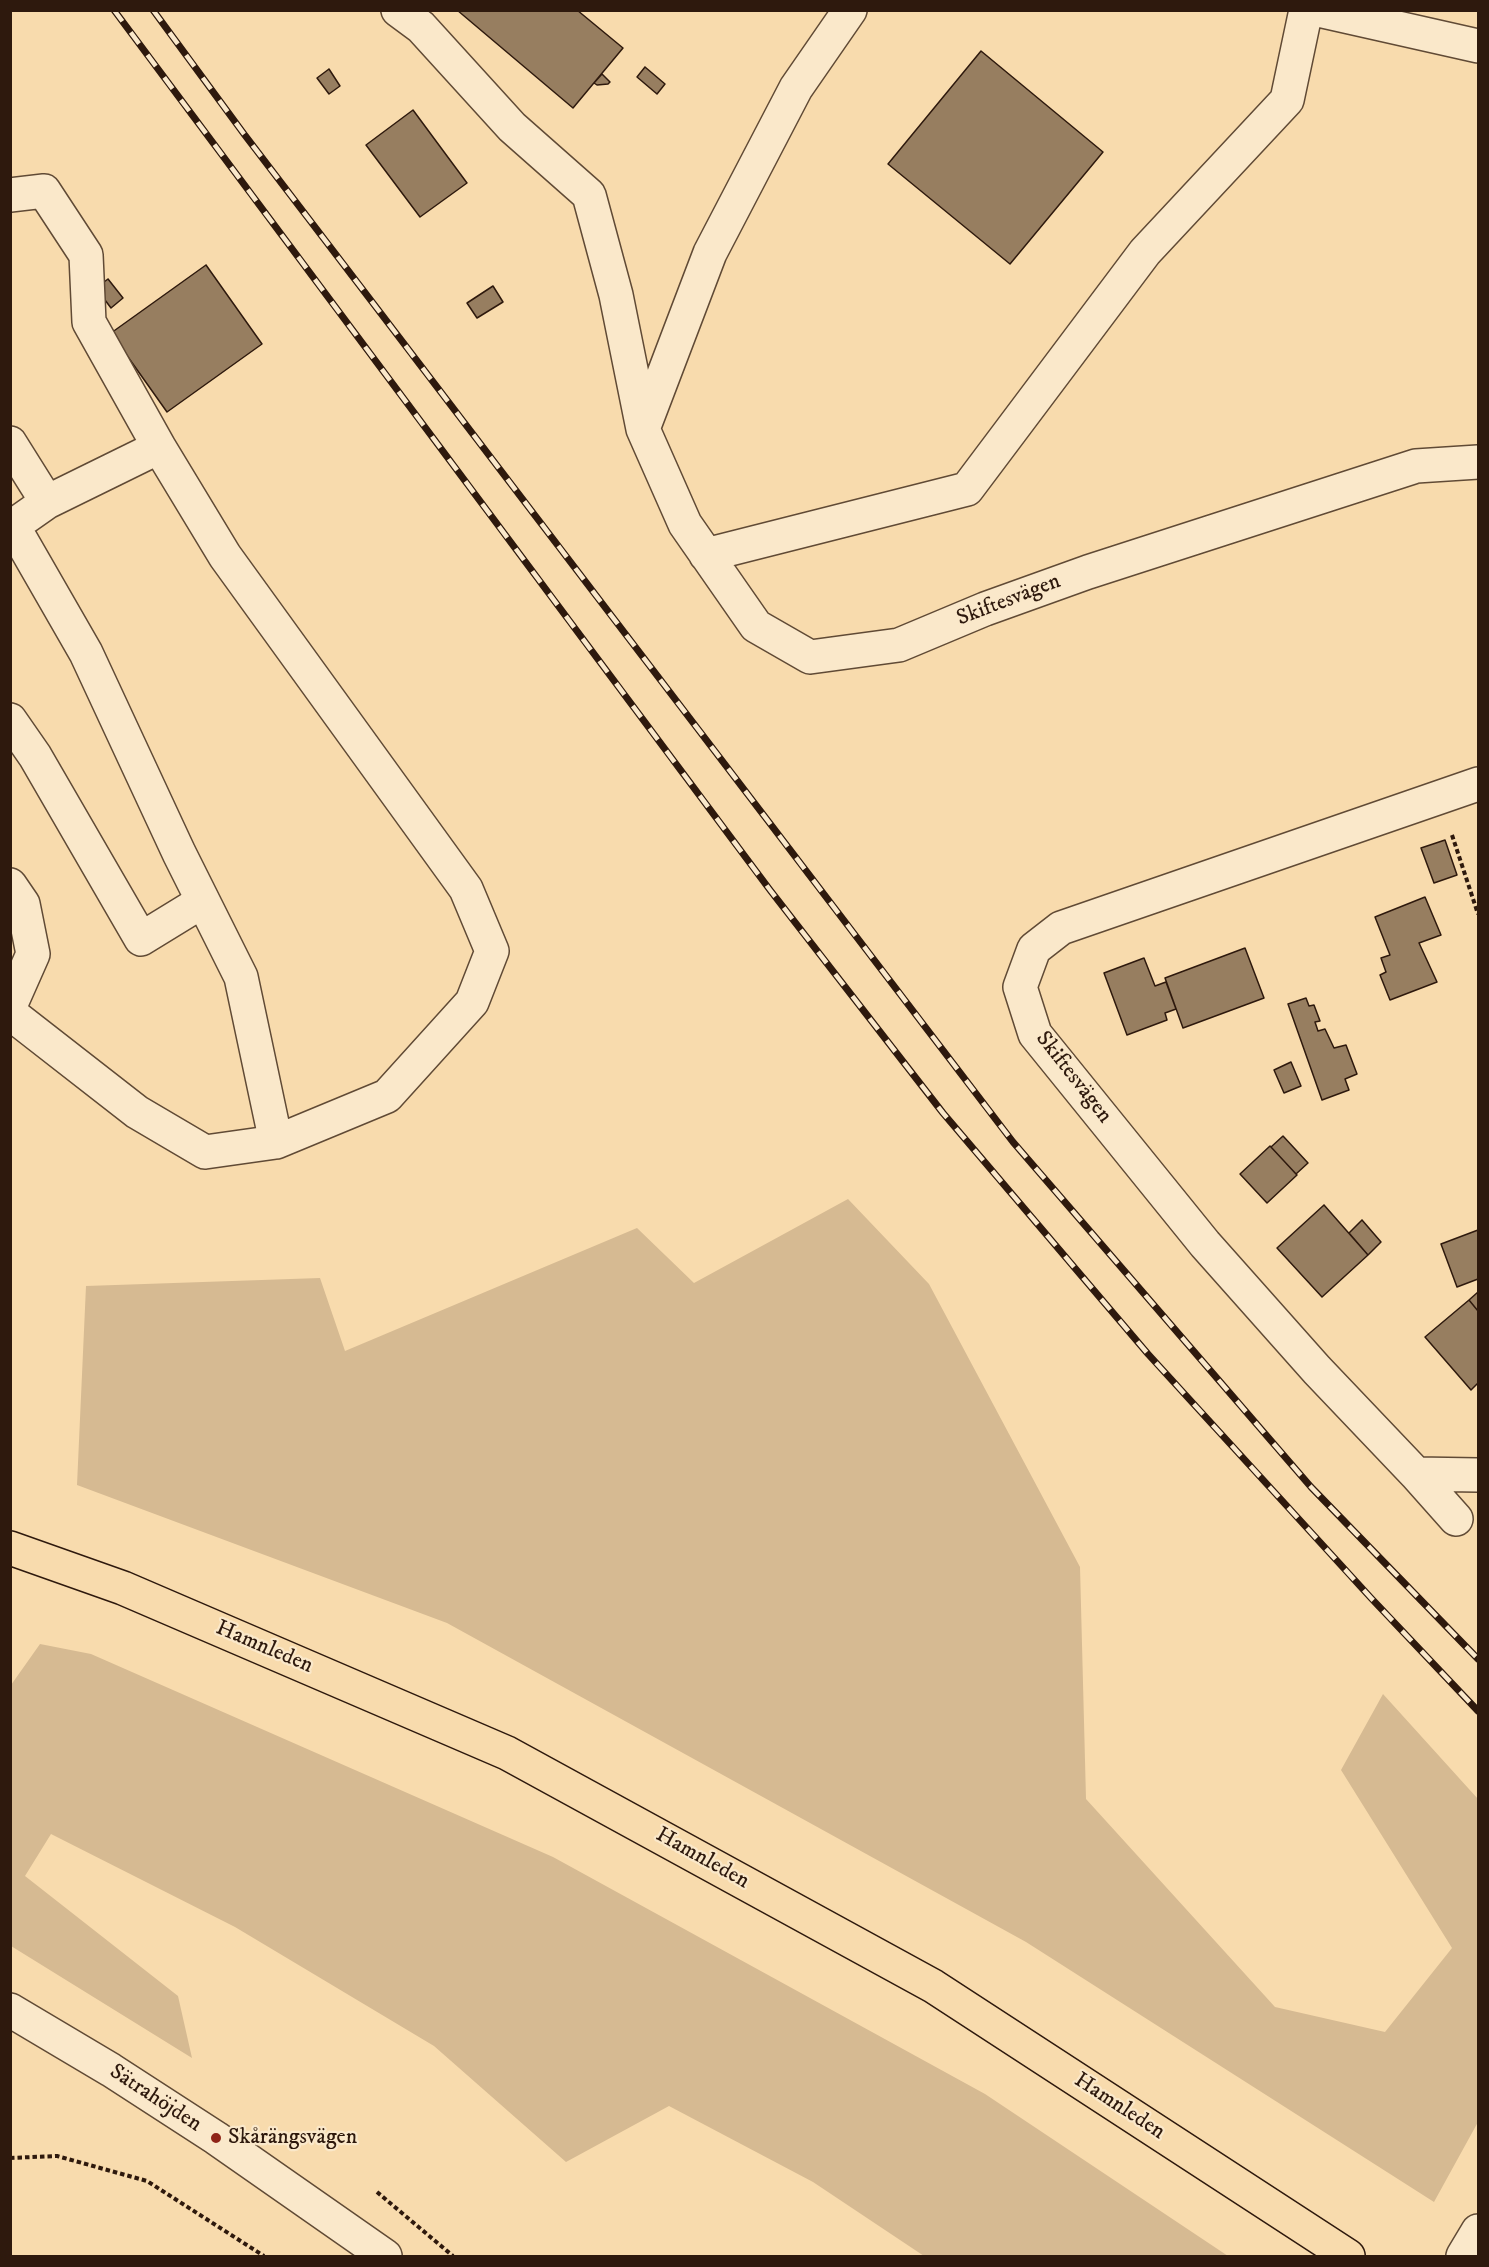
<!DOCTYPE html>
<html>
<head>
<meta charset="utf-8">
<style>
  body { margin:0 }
  #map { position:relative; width:1489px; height:2267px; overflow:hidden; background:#f8dbad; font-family:"IM FELL DW Pica",serif }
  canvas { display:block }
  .frame { position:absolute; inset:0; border:12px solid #2e190d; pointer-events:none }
</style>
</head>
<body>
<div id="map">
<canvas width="1489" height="2267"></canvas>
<div class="frame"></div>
</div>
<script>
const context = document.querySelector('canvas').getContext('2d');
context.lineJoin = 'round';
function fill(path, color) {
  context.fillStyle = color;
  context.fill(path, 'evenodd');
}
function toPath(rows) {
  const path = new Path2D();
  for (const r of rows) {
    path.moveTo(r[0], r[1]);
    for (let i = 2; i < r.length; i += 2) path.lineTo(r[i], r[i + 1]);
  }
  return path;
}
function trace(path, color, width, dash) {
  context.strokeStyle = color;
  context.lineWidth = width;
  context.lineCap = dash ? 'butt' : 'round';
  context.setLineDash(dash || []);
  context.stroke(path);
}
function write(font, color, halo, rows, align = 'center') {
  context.font = font + ' "IM FELL DW Pica",serif';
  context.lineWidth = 4.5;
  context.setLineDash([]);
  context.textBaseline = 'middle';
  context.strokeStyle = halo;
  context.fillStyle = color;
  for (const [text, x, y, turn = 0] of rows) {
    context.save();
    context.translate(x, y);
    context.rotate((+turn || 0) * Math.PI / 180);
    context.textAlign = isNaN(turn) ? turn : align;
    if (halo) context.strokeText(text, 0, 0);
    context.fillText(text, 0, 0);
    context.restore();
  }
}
fill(toPath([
  [848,1199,929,1284,1080,1567,1086,1799,1275,2007,1385,2032,1452,1948,1341,1770,1383,1694,1478,1799,1478,2122,1434,2202,1026,1942,447,1623,77,1485,86,1286,320,1278,345,1351,637,1228,694,1283],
  [40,1644,91,1654,553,1857,985,2094,1228,2256,924,2256,813,2182,669,2106,566,2162,434,2046,235,1927,51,1834,25,1876,178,1996,192,2058,11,1946,11,1685]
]), '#d6ba92');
const building = toPath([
  [457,10,577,10,623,48,573,108,457,10],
  [981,51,1103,152,1010,264,888,164,981,51],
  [645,67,665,84,657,94,637,77,645,67],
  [329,69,340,86,329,94,317,78,329,69],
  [602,74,610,82,608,84,597,85,594,83,602,74],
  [413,110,467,183,420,217,366,145,413,110],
  [206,265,262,344,167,412,111,333,206,265],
  [108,279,123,298,111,308,96,288,108,279],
  [493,286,503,302,477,318,467,303,493,286],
  [1445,840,1457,875,1434,883,1421,848,1445,840],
  [1425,897,1441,935,1419,943,1437,982,1390,1000,1380,975,1386,972,1381,958,1390,955,1375,917,1425,897],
  [1245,948,1264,998,1183,1028,1165,978,1245,948],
  [1144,958,1155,986,1166,982,1176,1009,1165,1013,1167,1020,1127,1035,1104,973,1144,958],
  [1306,998,1309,1006,1314,1005,1320,1021,1315,1022,1318,1031,1325,1029,1334,1048,1346,1045,1357,1074,1345,1079,1349,1090,1322,1100,1288,1004,1306,998],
  [1291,1062,1301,1086,1284,1093,1274,1070,1291,1062],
  [1283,1136,1308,1163,1296,1174,1271,1147,1283,1136],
  [1270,1146,1297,1175,1267,1203,1240,1174,1270,1146],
  [1324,1205,1368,1255,1322,1297,1277,1248,1324,1205],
  [1362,1220,1381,1242,1368,1255,1349,1233,1362,1220],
  [1478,1230,1478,1279,1457,1287,1441,1244,1478,1230],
  [1478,1292,1478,1311,1469,1300,1478,1292],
  [1469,1300,1478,1311,1478,1383,1471,1390,1425,1337,1469,1300]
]);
fill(building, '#977e60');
trace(building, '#2e190d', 1.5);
const minor = toPath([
  [398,10,421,27,512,127,589,195,616,295,643,429,685,524,756,626,810,657,899,645,985,609,1088,572,1416,466,1478,462],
  [1318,10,1478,46],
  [10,195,44,191,86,255,89,322,159,447,47,502,10,528],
  [643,429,710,253,796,88,850,10],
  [10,443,47,502],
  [159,447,225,556,466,889,492,951,472,1002,387,1096,276,1142],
  [706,555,967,489,1145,252,1287,100,1306,10],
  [10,720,35,756,141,939,203,901],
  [1478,784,1061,928,1034,949,1020,987,1035,1034,1205,1244,1317,1370,1416,1474,1478,1475],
  [10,885,23,904,33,954,10,1006],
  [10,1013,137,1112,205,1152,276,1142,241,977,179,853,86,653,13,526],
  [1416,1474,1456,1519],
  [10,2010,111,2070,216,2138,385,2256],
  [1463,2256,1478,2231]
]);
const major = toPath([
  [10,1548,123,1588,507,1753,933,1986,1348,2256]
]);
trace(minor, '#604a35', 36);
trace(major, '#2e190d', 36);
trace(toPath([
  [1452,835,1478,914],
  [10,2158,57,2156,147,2181,264,2256],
  [377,2192,453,2256]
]), '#2e190d', 4, [4.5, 3]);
trace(minor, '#fae8ca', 33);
trace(major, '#f8dbad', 33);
const rail = toPath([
  [114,10,770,890,943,1113,1148,1354,1371,1598,1478,1711],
  [153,10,244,134,1013,1142,1311,1487,1478,1659]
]);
trace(rail, '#2e190d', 7);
trace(rail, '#fae8ca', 4.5, [14]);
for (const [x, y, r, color] of [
  [216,2138,6,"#8f2418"]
]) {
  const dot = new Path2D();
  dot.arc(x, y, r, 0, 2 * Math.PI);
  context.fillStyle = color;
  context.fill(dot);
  trace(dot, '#fae8ca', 2);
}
write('22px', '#2e190d', '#fae8ca', [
  ["Skiftesvägen",1009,601,-21],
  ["Skiftesvägen",1073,1078,52],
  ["Hamnleden",264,1648,23],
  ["Hamnleden",702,1859,29],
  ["Sätrahöjden",155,2099,33],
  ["Hamnleden",1119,2107,33]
]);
write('22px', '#2e190d', '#fae8ca', [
  ["Skårängsvägen",228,2138]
], 'left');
</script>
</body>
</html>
